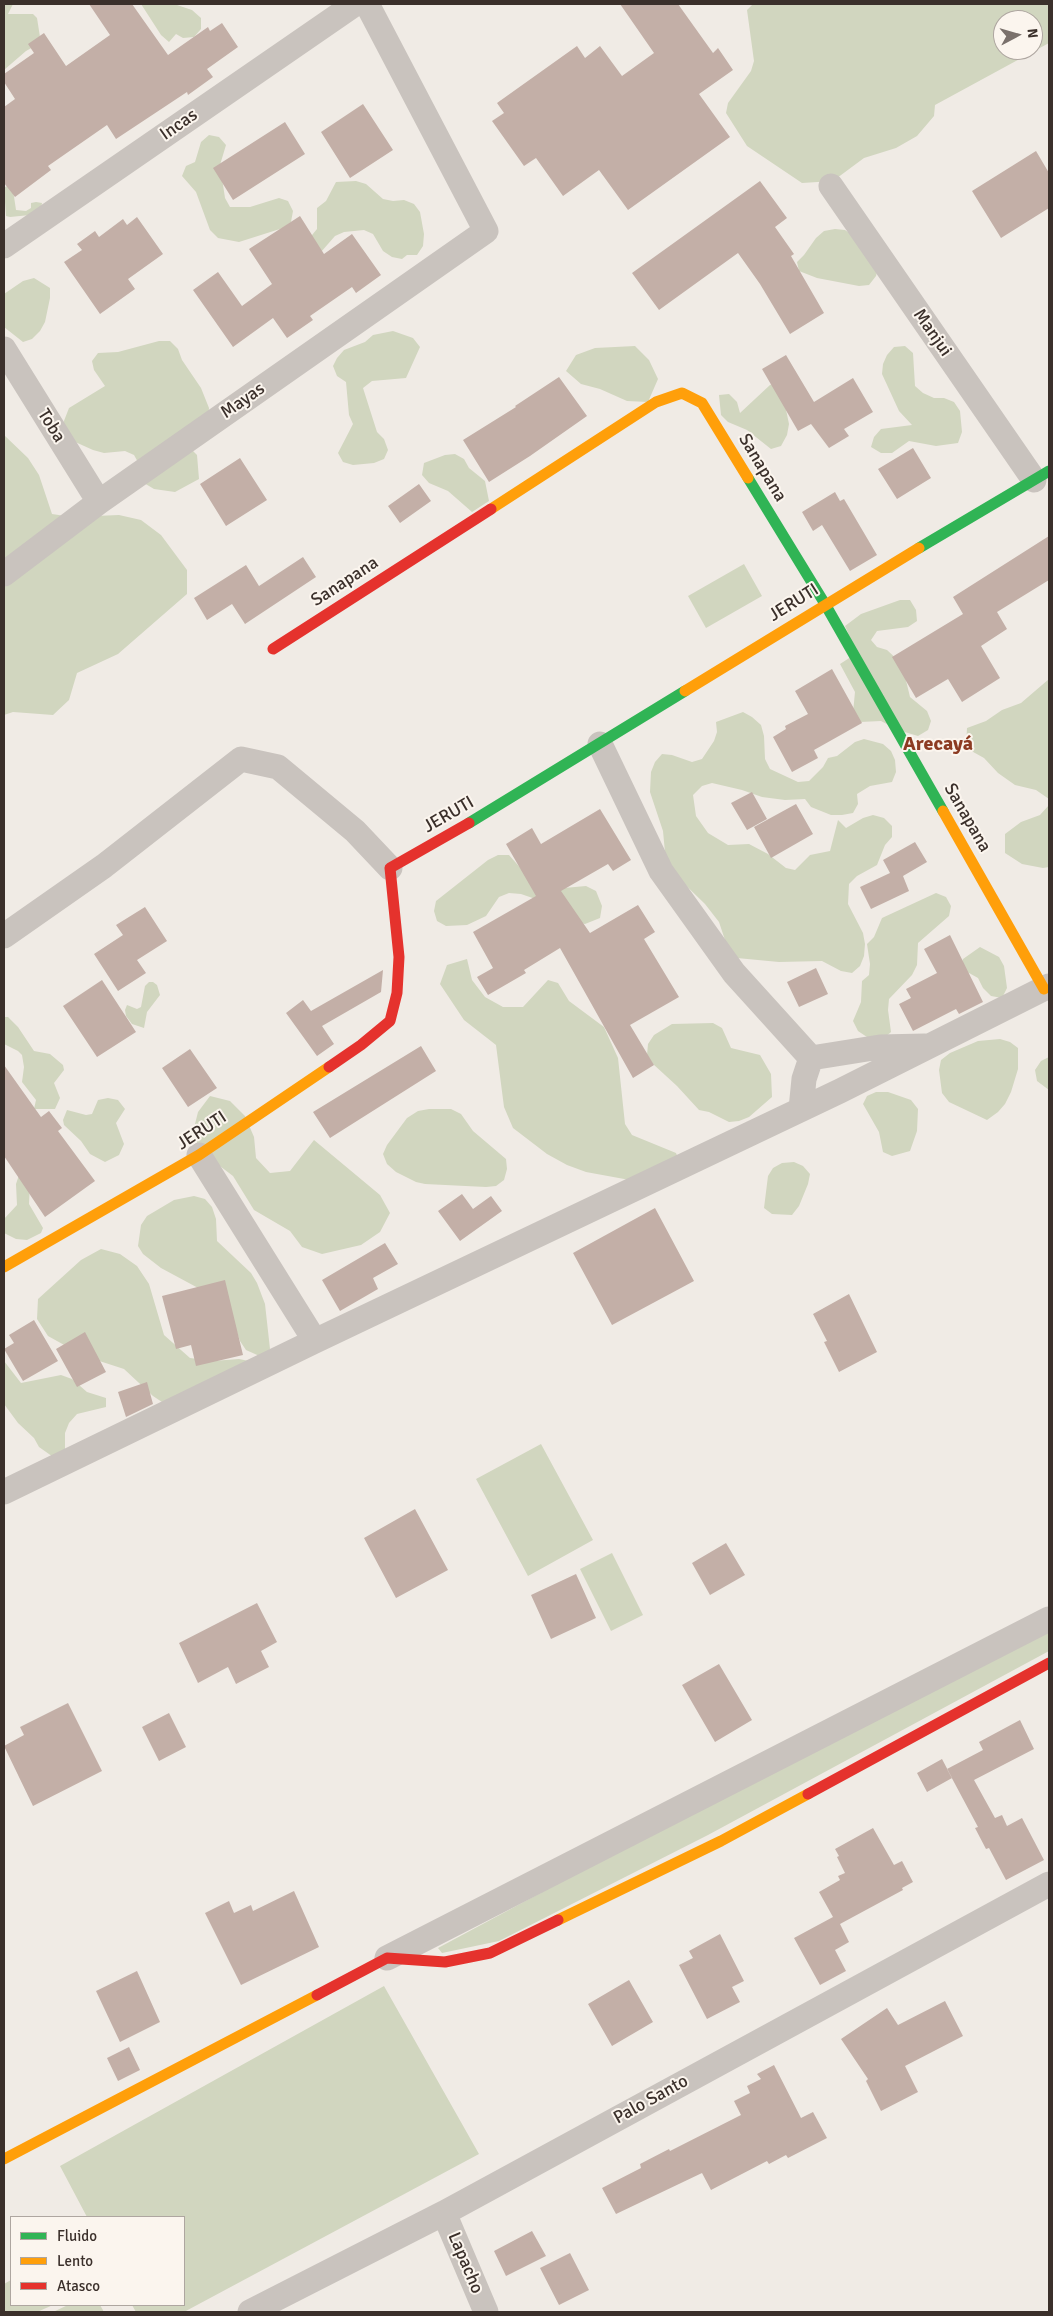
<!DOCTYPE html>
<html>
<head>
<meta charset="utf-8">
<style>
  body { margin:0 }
  #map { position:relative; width:1053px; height:2316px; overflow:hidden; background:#f0ebe5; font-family:Signika,sans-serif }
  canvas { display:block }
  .frame { position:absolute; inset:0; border:5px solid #3b302b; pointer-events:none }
  .legend { position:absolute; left:10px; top:2216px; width:175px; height:90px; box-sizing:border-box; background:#fbf5ee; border:1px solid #aea6a0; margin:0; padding:6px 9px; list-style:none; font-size:15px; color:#3b302b }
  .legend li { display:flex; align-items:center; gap:10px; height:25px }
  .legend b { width:25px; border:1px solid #aea6a0 }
  .north { position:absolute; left:993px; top:10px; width:50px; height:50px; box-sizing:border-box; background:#fbf5ee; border:1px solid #aea6a0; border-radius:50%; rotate:84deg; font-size:14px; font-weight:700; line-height:20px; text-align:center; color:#3b302b }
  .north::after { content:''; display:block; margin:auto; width:18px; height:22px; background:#7a716c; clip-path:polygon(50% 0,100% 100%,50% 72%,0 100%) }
</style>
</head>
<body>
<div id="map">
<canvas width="1053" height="2316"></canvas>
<div class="frame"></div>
<ul class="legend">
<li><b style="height:6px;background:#30b455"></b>Fluido</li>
<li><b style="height:6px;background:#ff9f0a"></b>Lento</li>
<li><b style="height:6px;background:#e5322d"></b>Atasco</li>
</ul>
<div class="north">N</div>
</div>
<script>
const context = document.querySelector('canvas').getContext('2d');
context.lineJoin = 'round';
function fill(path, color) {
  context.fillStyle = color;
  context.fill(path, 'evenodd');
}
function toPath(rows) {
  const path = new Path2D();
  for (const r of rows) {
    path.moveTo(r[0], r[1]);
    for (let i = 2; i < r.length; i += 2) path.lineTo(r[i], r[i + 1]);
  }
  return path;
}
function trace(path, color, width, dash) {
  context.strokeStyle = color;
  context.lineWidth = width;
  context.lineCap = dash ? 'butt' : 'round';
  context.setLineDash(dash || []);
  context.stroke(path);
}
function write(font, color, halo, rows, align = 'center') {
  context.font = font + ' Signika,sans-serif';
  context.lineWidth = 4;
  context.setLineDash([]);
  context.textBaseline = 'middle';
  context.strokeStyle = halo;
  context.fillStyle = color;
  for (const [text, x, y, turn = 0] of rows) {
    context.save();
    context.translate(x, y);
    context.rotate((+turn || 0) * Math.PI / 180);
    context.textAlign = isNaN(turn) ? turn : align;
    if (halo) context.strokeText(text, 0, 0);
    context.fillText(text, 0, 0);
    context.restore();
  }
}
fill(toPath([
  [4,4,13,4,8,14,33,14,37,18,40,37,35,46,26,51,4,70],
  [141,4,174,4,192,10,201,18,201,29,194,37,183,38,176,34,169,42,161,35],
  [753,4,1049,4,1049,43,935,105,934,116,917,136,896,148,864,158,833,181,802,183,747,146,726,113,728,103,751,71,754,61,747,10],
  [1003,20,1033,20,1033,50,1003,50],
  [209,135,219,137,226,145,220,165,225,198,230,207,250,207,279,198,288,201,293,211,291,222,283,228,239,242,218,238,210,230,196,192,182,176,186,166,195,162,201,142],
  [356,181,366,184,383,199,393,201,404,200,414,204,420,212,424,234,423,246,417,255,407,255,402,259,392,257,383,251,373,234,364,230,344,232,335,236,321,252,303,246,317,229,317,208,326,201,336,182],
  [7,186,13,190,16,210,26,211,31,208,31,203,36,202,42,203,40,214,10,217,6,216,4,188],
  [835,229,845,230,855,237,879,265,876,276,869,285,859,286,817,278,799,271,797,262,804,255,816,238,824,231],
  [34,278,50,288,50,298,45,322,40,331,32,339,23,342,4,327,4,294,23,281],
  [393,331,413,338,420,347,406,378,372,381,363,388,377,432,384,439,388,450,384,459,374,463,353,465,343,462,338,453,353,424,349,415,346,382,337,376,333,366,337,358,344,350,365,342,373,335],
  [159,341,170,341,178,349,182,360,201,388,209,408,208,420,189,447,197,455,199,479,175,492,154,489,144,483,139,464,134,455,125,451,104,453,93,450,73,441,62,426,69,408,105,386,94,370,92,361,98,353,118,352],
  [635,346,649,360,658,379,648,402,627,401,600,389,581,384,566,371,576,355,595,348],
  [905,346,913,353,915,386,923,393,934,398,944,398,954,402,960,411,962,432,958,443,936,446,909,441,892,453,881,453,871,447,874,437,881,429,912,425,899,411,882,374,883,364,887,355,894,347],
  [780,381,789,424,787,435,781,446,771,449,747,430,728,422,721,415,719,395,729,394,737,402,740,413,770,385],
  [4,435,28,458,39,475,52,514,72,517,119,515,141,520,161,535,187,570,187,594,118,654,77,673,69,700,53,715,13,712,4,715],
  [455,454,464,459,469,468,485,481,489,501,472,512,448,491,429,483,422,475,424,463,445,455],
  [744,564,762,596,706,628,688,596],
  [900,600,910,600,916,610,917,621,908,627,877,631,871,640,877,647,887,650,902,664,910,697,927,711,931,721,928,730,918,736,898,730,881,721,860,722,853,713,855,692,840,664,857,653,845,626,861,614],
  [1049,679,1049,799,1036,790,1015,785,998,773,984,758,966,748,967,728,986,721,1002,710,1021,703],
  [743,712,752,717,761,725,764,736,765,759,770,769,798,782,809,781,823,767,828,758,837,756,855,742,864,739,883,744,891,751,895,760,896,772,892,782,870,786,857,794,858,804,853,813,842,815,831,815,811,807,805,799,785,800,762,797,742,790,712,783,702,786,693,795,696,816,708,833,728,845,749,844,768,854,786,868,795,870,810,855,830,851,838,820,846,828,863,818,873,815,884,818,892,826,892,837,885,845,877,865,857,876,849,884,848,904,863,933,865,944,864,956,860,966,852,973,841,971,822,961,779,962,737,958,726,943,719,922,705,904,672,872,666,863,663,831,650,792,651,772,655,762,662,754,672,755,692,762,702,759,714,741,717,732,716,722],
  [1049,805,1049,867,1043,868,1022,864,1005,853,1005,834,1021,822,1040,815],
  [498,855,509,855,524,872,564,888,586,886,596,891,602,906,600,918,585,924,575,922,550,904,521,894,509,893,499,897,486,916,467,925,446,926,437,921,434,911,436,901,488,860],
  [936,893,946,897,951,906,949,916,918,943,917,965,912,975,889,999,888,1010,891,1032,883,1039,867,1037,858,1031,853,1021,861,1002,862,981,869,975,870,964,867,944,874,937,882,918],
  [980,947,999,957,1004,966,1007,988,1002,998,991,996,983,988,978,978,960,968,963,959],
  [467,959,472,980,485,997,503,1007,523,1007,548,980,558,983,569,1001,604,1027,618,1058,625,1124,632,1135,676,1153,680,1163,657,1185,586,1172,567,1165,547,1154,513,1128,504,1107,496,1045,464,1020,440,984,447,965],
  [149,982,153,982,157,985,160,995,147,1012,144,1028,132,1024,126,1016,125,1010,127,1005,137,1009,141,1007,145,986],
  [4,1017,8,1017,18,1027,34,1051,50,1054,63,1065,64,1070,54,1083,60,1098,55,1109,34,1109,36,1100,22,1082,24,1067,22,1055,18,1051,4,1044],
  [713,1023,722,1028,731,1048,760,1055,771,1074,772,1097,749,1117,739,1121,729,1122,709,1112,699,1110,677,1086,653,1064,647,1055,648,1044,654,1035,672,1024],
  [1000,1039,1010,1042,1018,1048,1018,1069,1011,1092,1005,1104,998,1112,987,1120,949,1102,942,1093,939,1070,941,1060,950,1053,978,1041],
  [1049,1057,1049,1090,1037,1081,1035,1070,1041,1061],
  [876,1092,888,1092,911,1100,918,1109,917,1131,910,1151,892,1156,883,1152,879,1132,863,1104,867,1096],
  [210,1096,230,1101,245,1116,254,1137,256,1158,270,1173,290,1171,314,1140,380,1195,390,1213,380,1232,361,1245,322,1254,302,1247,290,1231,254,1210,233,1176,200,1151,193,1132,198,1112],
  [108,1098,118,1100,125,1109,116,1123,124,1144,119,1155,105,1162,90,1154,81,1141,64,1125,63,1120,67,1110,86,1115,92,1114,98,1100],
  [429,1109,451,1109,461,1114,473,1131,506,1159,507,1169,504,1180,496,1186,486,1187,425,1184,416,1182,396,1172,387,1164,383,1154,387,1145,407,1118,418,1111],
  [794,1162,803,1166,810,1174,808,1184,799,1206,792,1215,772,1214,764,1208,768,1176,773,1168,782,1163],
  [19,1175,30,1183,29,1204,43,1228,41,1233,27,1240,16,1239,4,1233,4,1219,17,1205,16,1184],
  [194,1196,205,1199,212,1207,216,1219,217,1241,251,1273,257,1283,265,1304,270,1349,264,1358,246,1350,240,1341,230,1312,200,1289,161,1268,143,1254,138,1246,141,1225,147,1216,174,1200],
  [101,1249,120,1254,137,1266,149,1284,164,1335,190,1358,213,1361,239,1359,249,1361,171,1408,153,1396,124,1369,84,1356,48,1336,37,1319,38,1299,81,1260],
  [4,1361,21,1383,61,1375,72,1379,87,1392,106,1398,106,1407,77,1414,69,1423,65,1433,65,1455,56,1459,39,1447,34,1438,18,1423,4,1404],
  [541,1444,593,1540,528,1576,476,1479],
  [612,1553,643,1615,611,1631,580,1569],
  [1049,1625,1049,1651,708,1835,499,1941,442,1953,438,1948,695,1810],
  [384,1986,479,2154,184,2312,136,2312,132,2305,184,2305,184,2217,87,2217,60,2166],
  [11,2280,11,2305,53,2305,37,2312,4,2312,4,2284],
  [68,2305,100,2305,104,2312,53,2312]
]), '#d1d6bf');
fill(toPath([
  [89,4,132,4,168,55,208,27,210,31,222,23,238,47,207,69,213,77,188,95,187,92,116,139,107,125,48,166,51,170,15,197,4,183,4,107,15,99,4,82,4,74,34,53,28,44,44,33,66,66,110,35],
  [620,4,678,4,713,53,718,48,733,70,699,94,730,137,628,210,599,170,563,196,536,158,524,166,492,121,504,113,497,103,577,46,585,58,600,46,622,76,654,53],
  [363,104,393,150,350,178,321,132],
  [285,122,305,154,233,200,213,168],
  [1036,151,1049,173,1049,208,1001,238,972,191],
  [760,181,787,218,775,227,794,254,791,256,824,313,790,334,760,284,738,253,659,310,632,273],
  [300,216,324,254,352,234,381,275,356,293,352,287,310,316,313,320,287,338,273,318,233,347,193,290,218,272,242,306,272,284,249,249],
  [137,217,163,254,128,279,135,289,100,314,64,262,82,250,77,244,95,231,99,237,123,219,127,225],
  [786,355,814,402,853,378,873,412,844,429,849,436,829,448,811,424,798,431,762,369],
  [559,377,587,416,530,456,489,482,463,440,516,407,515,406],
  [913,448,931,478,897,499,878,469],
  [240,458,267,500,226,526,200,484],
  [419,484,431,501,400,523,388,506],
  [835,492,840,501,844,499,877,555,850,571,822,525,813,531,802,512],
  [1049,536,1049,580,997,612,1007,629,981,646,1000,678,962,702,948,679,916,698,892,657,963,614,953,597],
  [303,557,316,577,245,624,232,604,207,620,194,598,246,565,259,586],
  [832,669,862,723,814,750,818,758,792,772,773,737,786,729,785,726,808,714,795,691],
  [752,792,767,819,747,830,731,803],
  [796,804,813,834,771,858,754,827],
  [600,809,631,860,613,871,608,864,561,891,590,933,638,905,655,932,644,939,679,997,630,1025,654,1065,633,1078,560,948,524,970,526,973,488,995,477,977,493,968,473,932,536,896,506,844,532,828,541,844],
  [915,842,927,862,903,876,909,891,871,909,860,887,890,873,883,860],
  [145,907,167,941,137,960,146,973,118,991,94,954,123,935,116,925],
  [950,935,983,1002,959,1014,956,1009,913,1031,899,1004,911,998,906,989,937,973,924,949],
  [816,968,828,994,799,1007,787,982],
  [383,970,381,992,322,1026,334,1044,317,1056,286,1013,303,1000,311,1011],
  [102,980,136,1032,97,1057,63,1006],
  [421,1046,436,1071,330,1138,313,1112],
  [190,1049,217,1088,188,1107,162,1068],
  [4,1065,41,1117,49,1111,62,1128,58,1131,95,1181,45,1217,4,1156],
  [462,1194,473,1209,491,1196,502,1211,460,1241,438,1211],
  [655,1208,694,1281,612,1325,573,1253],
  [385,1243,398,1264,373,1278,378,1289,340,1311,322,1280],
  [225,1280,243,1355,196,1366,191,1345,176,1349,162,1296],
  [849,1294,877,1352,839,1372,824,1342,827,1341,813,1314],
  [34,1320,58,1361,23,1381,4,1349,14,1343,9,1335],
  [85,1332,106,1372,77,1387,56,1349],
  [147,1382,153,1404,126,1417,118,1392],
  [415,1509,448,1570,396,1598,364,1538],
  [726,1543,745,1575,710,1595,692,1563],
  [576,1574,596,1618,551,1639,531,1595],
  [257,1603,277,1642,261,1651,269,1667,236,1684,228,1667,198,1683,179,1643],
  [719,1664,752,1720,715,1742,682,1685],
  [68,1703,102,1771,33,1806,4,1746,24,1735,20,1727],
  [169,1713,186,1747,159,1761,142,1727],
  [1020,1720,1034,1749,974,1780,995,1818,1002,1815,1007,1826,1022,1818,1044,1860,1006,1880,989,1848,986,1849,975,1828,978,1827,947,1769,983,1750,979,1742],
  [942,1759,952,1778,927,1792,917,1773],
  [873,1828,894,1865,902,1861,913,1882,902,1888,903,1890,840,1924,849,1942,835,1950,846,1971,820,1985,794,1938,833,1917,819,1892,840,1880,838,1876,845,1873,837,1857,839,1856,835,1849],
  [294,1891,319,1947,241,1985,205,1913,229,1901,234,1913,251,1905,253,1911],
  [720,1934,744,1981,732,1987,740,2002,707,2019,679,1965,693,1958,689,1951],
  [137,1971,160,2022,120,2042,96,1991],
  [629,1980,653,2022,612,2046,588,2004],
  [945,2001,963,2036,905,2066,918,2092,881,2111,866,2081,868,2079,841,2039,887,2008,898,2025],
  [129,2047,140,2070,118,2081,107,2058],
  [774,2065,801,2118,813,2112,827,2138,788,2158,786,2155,769,2164,767,2161,711,2190,702,2173,616,2214,602,2188,641,2168,640,2164,669,2149,670,2151,741,2115,734,2101,750,2093,747,2086,761,2079,757,2074],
  [532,2231,546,2256,506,2276,494,2251],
  [570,2253,589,2290,559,2305,540,2268]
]), '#c3afa7');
trace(toPath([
  [831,186,1034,480],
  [4,246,355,4],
  [4,349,99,502],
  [4,574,99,502,486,231,367,4],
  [600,744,661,871,734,973,811,1058,880,1047,925,1046],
  [4,936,104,866,241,759,278,767,355,831,390,868],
  [801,1109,804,1079,811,1058],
  [199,1155,315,1341],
  [4,1492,315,1341,840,1091,1049,986],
  [387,1958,1049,1619],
  [444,2213,486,2312],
  [250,2312,444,2213,1049,1884]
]), '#c9c3be', 25);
trace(toPath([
  [748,478,825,604,943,811],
  [919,548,1049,471],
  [469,823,685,691]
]), '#30b455', 11);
trace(toPath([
  [491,509,656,402,682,393,702,403,748,478],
  [685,691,919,548],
  [943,811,1044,989],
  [4,1267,199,1155,329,1067],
  [558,1920,721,1841,808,1794],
  [4,2159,317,1995]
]), '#ff9f0a', 11);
trace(toPath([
  [273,649,491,509],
  [329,1067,361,1045,390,1021,397,993,399,957,390,868,469,823],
  [808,1794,1049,1663],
  [317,1995,387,1958,445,1962,490,1953,558,1920]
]), '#e5322d', 11);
write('18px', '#3b302b', '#fbf5ee', [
  ["Incas",179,125,-35],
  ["Manjui",932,333,55],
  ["Mayas",243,401,-35],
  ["Toba",51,426,58],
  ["Sanapana",762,468,59],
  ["Sanapana",345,582,-33],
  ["JERUTI",794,603,-32],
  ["JERUTI",449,815,-30],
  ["Sanapana",967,818,60],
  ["JERUTI",202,1131,-33],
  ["Palo Santo",651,2100,-29],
  ["Lapacho",465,2263,67]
]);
write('bold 20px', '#8c3b22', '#fbf5ee', [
  ["Arecayá",938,745]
]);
</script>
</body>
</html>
